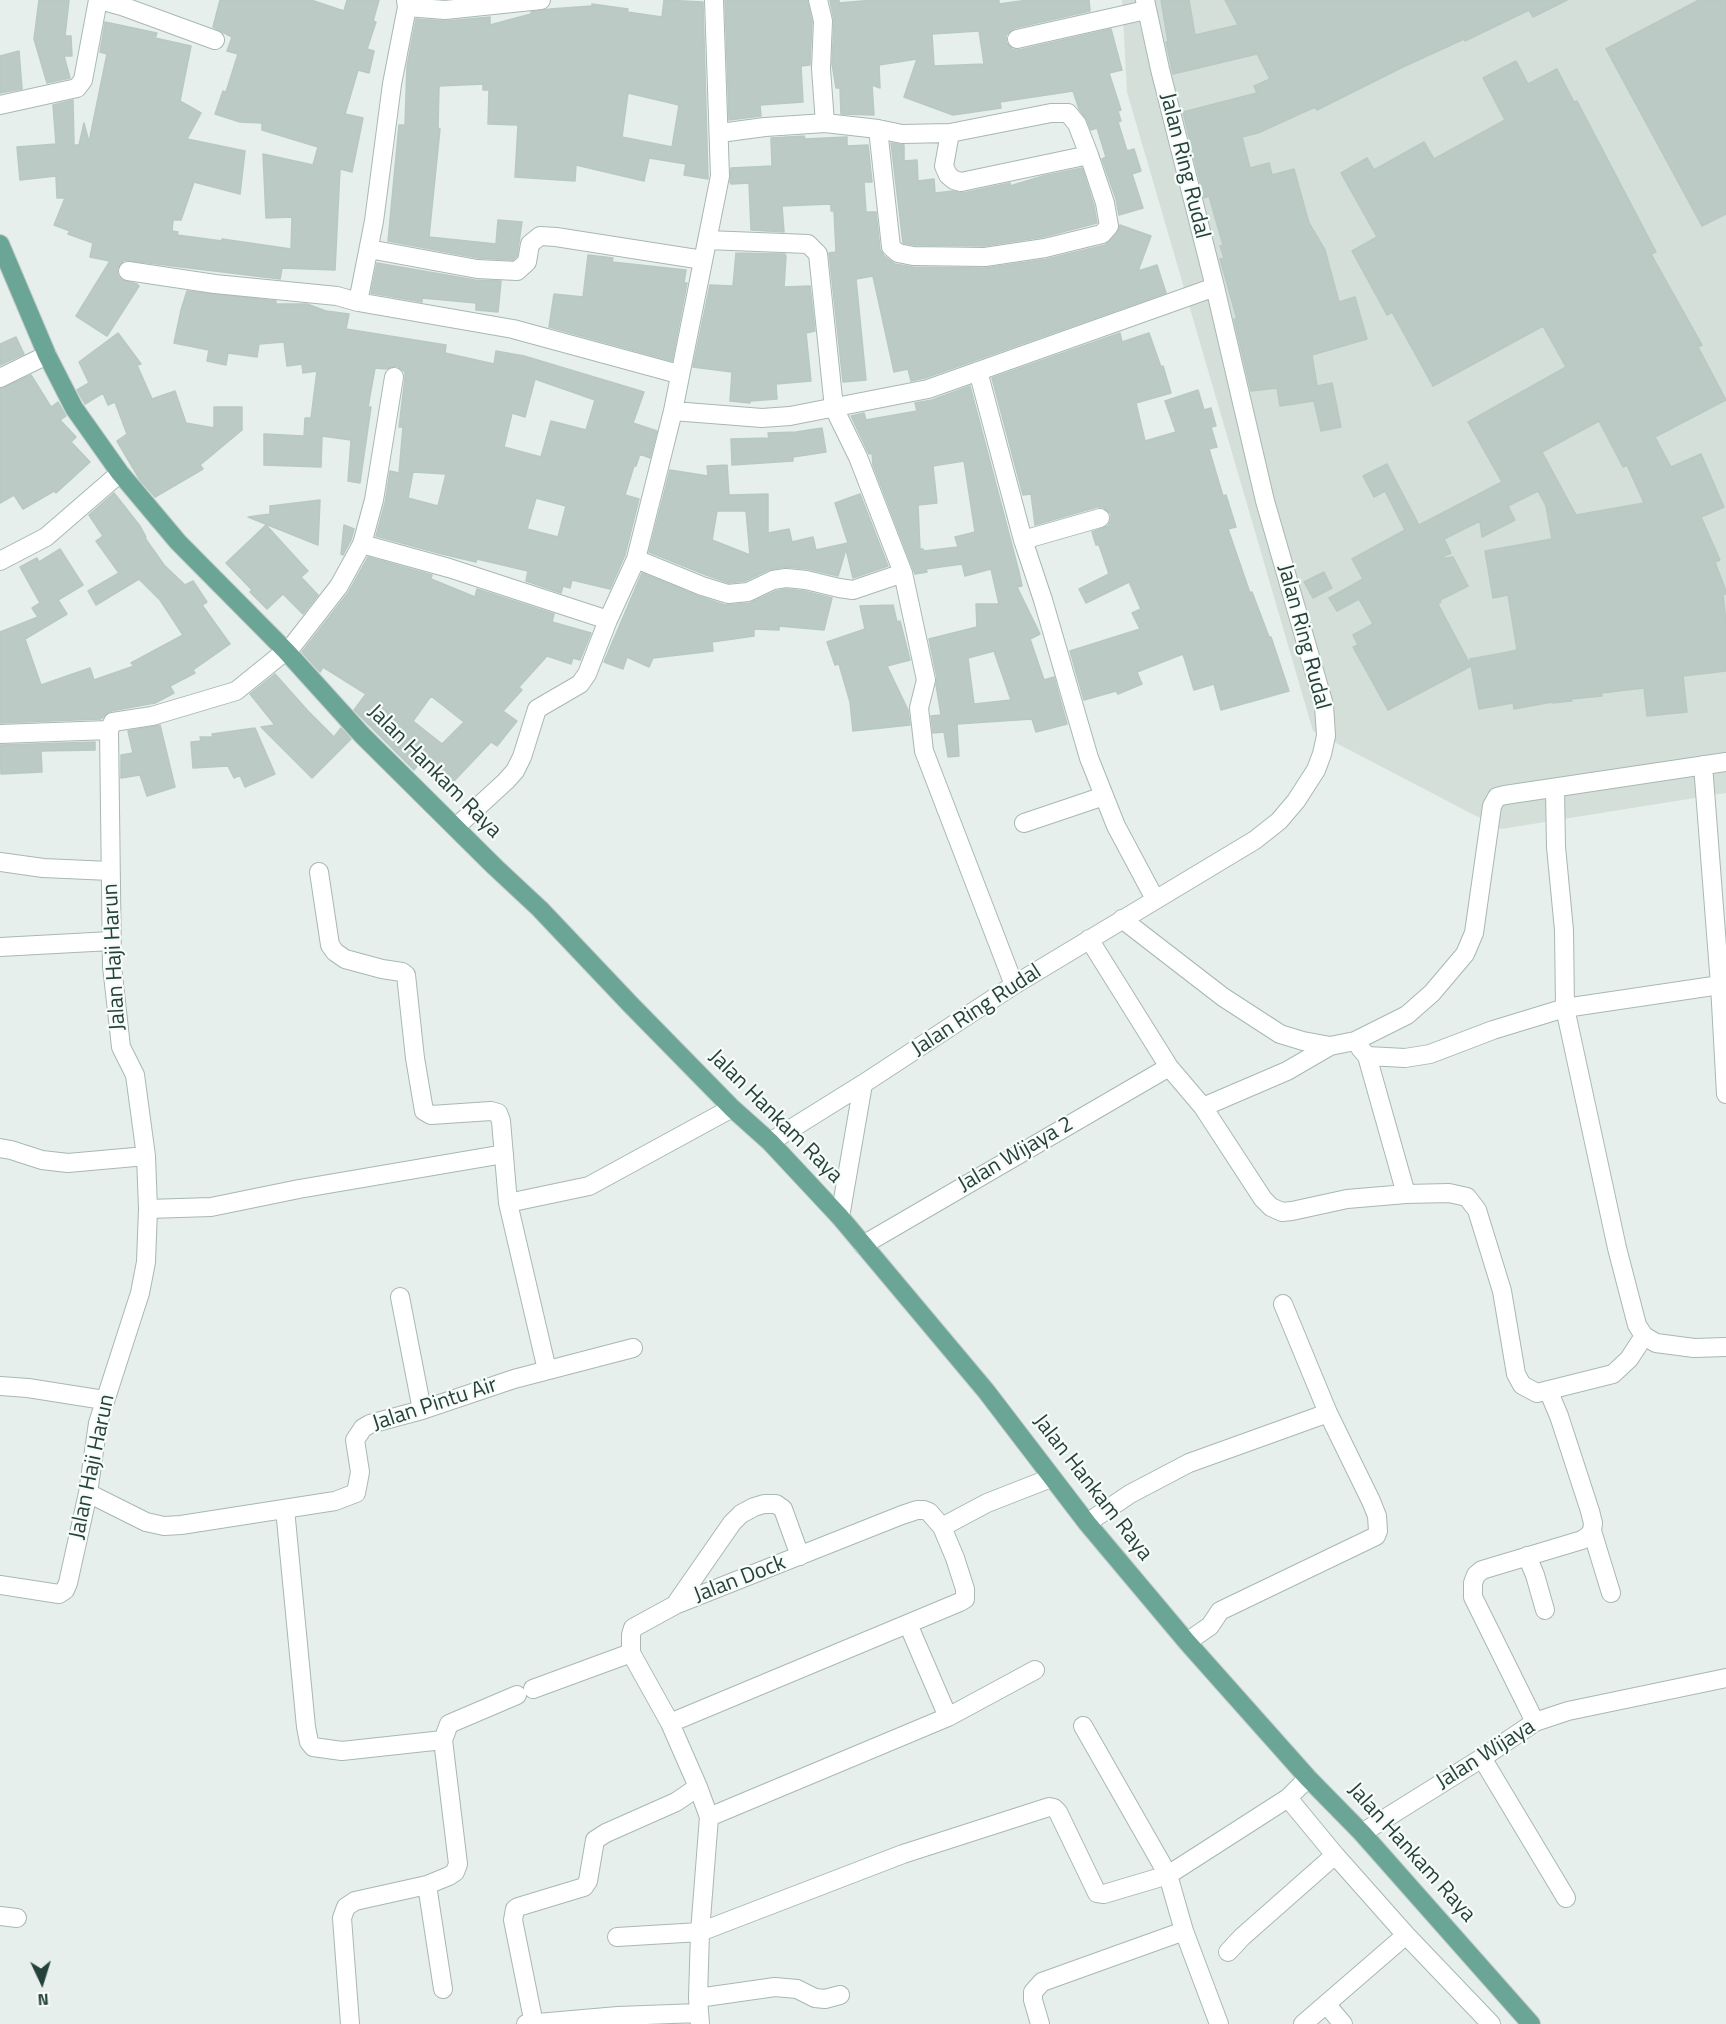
<!DOCTYPE html>
<html>
<head>
<meta charset="utf-8">
<style>
  body { margin:0 }
  #map { position:relative; width:1726px; height:2024px; overflow:hidden; background:#e6efeb; font-family:"Titillium Web",sans-serif }
  canvas { display:block }
  .north { position:absolute; left:12px; top:1952px; width:60px; height:60px; -webkit-text-stroke:4px #f7fbf9; paint-order:stroke; rotate:176deg; font-size:16px; font-weight:700; line-height:24px; text-align:center; color:#24423a }
  .north::after { content:''; display:block; margin:auto; width:21px; height:27px; background:#24423a; clip-path:polygon(50% 0,100% 100%,50% 72%,0 100%) }
</style>
</head>
<body>
<div id="map">
<canvas width="1726" height="2024"></canvas>
<div class="north">N</div>
</div>
<script>
const context = document.querySelector('canvas').getContext('2d');
context.lineJoin = 'round';
function fill(path, color) {
  context.fillStyle = color;
  context.fill(path, 'evenodd');
}
function toPath(rows) {
  const path = new Path2D();
  for (const r of rows) {
    path.moveTo(r[0], r[1]);
    for (let i = 2; i < r.length; i += 2) path.lineTo(r[i], r[i + 1]);
  }
  return path;
}
function trace(path, color, width, dash) {
  context.strokeStyle = color;
  context.lineWidth = width;
  context.lineCap = dash ? 'butt' : 'round';
  context.setLineDash(dash || []);
  context.stroke(path);
}
function write(font, color, halo, rows, align = 'center') {
  context.font = font + ' "Titillium Web",sans-serif';
  context.lineWidth = 4.5;
  context.setLineDash([]);
  context.textBaseline = 'middle';
  context.strokeStyle = halo;
  context.fillStyle = color;
  for (const [text, x, y, turn = 0] of rows) {
    context.save();
    context.translate(x, y);
    context.rotate((+turn || 0) * Math.PI / 180);
    context.textAlign = isNaN(turn) ? turn : align;
    if (halo) context.strokeText(text, 0, 0);
    context.fillText(text, 0, 0);
    context.restore();
  }
}
fill(toPath([
  [1122,0,1726,0,1726,793,1501,829,1313,731,1127,92]
]), '#d4dfda');
const building = toPath([
  [39,0,69,0,65,36,71,36,72,56,64,56,70,78,47,83,34,39,39,0],
  [220,0,311,0,344,11,347,0,379,0,373,21,376,22,367,49,374,51,369,73,358,70,345,114,363,118,352,172,340,169,335,270,282,268,280,279,124,260,117,269,118,276,122,280,137,284,139,286,107,336,76,316,110,261,90,257,93,243,68,234,70,231,54,225,65,198,57,198,56,176,20,180,17,147,56,144,53,105,73,100,74,145,79,145,84,123,89,142,107,54,100,52,105,22,157,33,155,38,191,46,180,101,201,113,187,139,245,151,240,194,194,182,181,220,173,220,172,231,178,232,177,235,222,241,222,239,291,249,292,217,266,218,263,154,313,165,318,147,262,130,262,123,240,122,215,114,223,91,226,92,238,54,227,51,232,37,213,27,220,0],
  [664,0,703,2,708,179,684,175,686,164,649,158,644,181,576,165,575,181,515,177,518,125,488,124,489,90,483,90,483,84,439,86,438,128,440,129,429,237,496,244,498,220,522,222,517,256,513,260,478,258,388,241,399,125,405,125,407,66,416,19,446,21,490,17,490,25,531,14,531,12,550,9,592,6,592,4,628,9,627,12,662,17,664,0],
  [628,93,679,105,672,147,622,137,628,93],
  [725,0,807,0,812,22,810,65,801,66,803,102,760,105,761,116,729,120,725,0],
  [830,0,839,0,839,3,874,0,999,0,999,4,1028,0,1089,0,1090,11,1015,28,1006,35,1006,42,1013,50,1019,50,1111,29,1122,70,1109,73,1121,110,1118,111,1121,121,1118,122,1127,151,1134,149,1141,171,1132,174,1143,208,1119,215,1116,199,1102,159,1106,157,1097,128,1091,130,1087,120,1079,109,1073,91,1000,102,1001,108,953,115,904,97,917,59,879,65,880,88,872,85,874,115,841,114,840,88,836,88,832,64,834,21,830,0],
  [979,31,984,64,934,66,932,34,979,31],
  [1161,0,1189,0,1195,35,1238,25,1225,0,1567,0,1533,17,1529,10,1465,41,1464,39,1403,67,1317,110,1315,107,1258,133,1242,137,1250,168,1269,163,1272,175,1294,169,1309,223,1325,250,1339,302,1355,297,1367,339,1312,355,1317,386,1332,383,1341,427,1321,431,1314,401,1280,406,1277,388,1251,391,1234,319,1237,319,1220,259,1224,258,1220,246,1223,245,1209,196,1204,198,1183,112,1257,93,1254,86,1270,79,1257,54,1173,74,1166,42,1168,42,1161,0],
  [1699,0,1726,0,1726,214,1702,226,1606,49,1699,0],
  [19,51,22,89,0,93,0,56,19,51],
  [1516,61,1528,84,1557,69,1574,102,1577,101,1656,252,1651,254,1702,345,1698,347,1726,400,1655,437,1671,467,1701,454,1724,507,1701,517,1720,560,1715,562,1726,591,1726,594,1723,595,1726,622,1726,671,1683,676,1687,712,1647,716,1644,688,1601,693,1602,696,1571,699,1572,701,1552,703,1552,702,1514,709,1513,703,1479,709,1470,659,1503,653,1504,655,1503,653,1517,650,1508,595,1493,598,1485,551,1552,539,1546,506,1538,491,1508,506,1515,520,1482,537,1480,521,1444,539,1451,553,1438,559,1453,557,1468,586,1440,600,1441,602,1438,604,1471,666,1388,710,1353,647,1358,645,1353,635,1373,624,1359,599,1337,611,1329,598,1363,579,1352,559,1405,530,1385,491,1374,497,1363,476,1387,464,1419,525,1502,482,1468,422,1566,367,1543,326,1433,386,1392,312,1387,315,1352,251,1377,237,1341,173,1367,158,1374,170,1424,142,1434,159,1505,120,1483,78,1516,61],
  [1599,421,1623,467,1627,465,1644,503,1576,515,1542,452,1599,421],
  [804,136,805,139,847,137,847,146,868,145,872,182,864,182,866,212,876,212,880,249,884,256,895,264,913,267,985,268,1047,259,1105,245,1117,233,1120,225,1151,236,1138,271,1157,265,1166,293,925,378,911,381,908,369,894,372,873,276,856,279,866,380,843,382,829,253,836,252,834,211,831,211,831,204,782,206,784,232,751,230,749,183,731,184,730,182,731,168,772,166,771,138,804,136],
  [891,143,904,145,904,161,917,160,918,181,934,179,935,193,953,191,963,193,1010,183,1010,186,1043,176,1082,168,1094,206,1097,223,1043,237,984,246,914,245,903,243,891,143],
  [736,253,785,254,786,256,784,287,810,286,815,331,806,333,811,381,776,384,777,399,750,401,750,403,730,401,732,372,693,367,710,285,733,286,736,253],
  [588,255,613,258,612,262,686,270,684,283,687,283,672,361,549,327,554,294,583,297,588,255],
  [377,263,475,280,501,281,498,312,476,310,476,303,422,298,422,302,371,293,377,263],
  [187,291,276,301,276,304,307,304,326,311,349,314,346,329,446,345,445,353,494,364,496,351,524,356,644,392,633,423,657,431,650,458,640,454,636,466,634,466,625,495,639,499,625,555,610,589,572,580,570,588,563,586,561,593,526,581,528,571,477,559,476,562,438,553,376,536,385,503,390,471,399,473,403,427,399,427,405,378,405,372,396,366,386,369,375,368,368,407,371,407,360,483,348,481,351,440,322,436,321,467,264,465,264,434,304,436,305,418,311,418,317,371,303,373,302,364,287,366,284,342,259,344,257,357,228,353,226,365,207,361,209,350,174,343,181,310,187,291],
  [535,379,595,400,586,430,551,421,541,457,504,447,512,413,525,417,535,379],
  [413,472,446,474,438,506,408,498,413,472],
  [536,498,566,506,558,537,527,529,536,498],
  [118,333,141,364,137,365,152,399,175,391,186,423,214,428,214,407,242,407,242,430,200,465,203,469,155,497,140,480,117,441,127,434,115,402,108,405,103,393,85,404,77,390,89,383,79,362,118,333],
  [1120,333,1122,342,1149,333,1161,367,1163,366,1171,393,1136,403,1145,441,1176,432,1165,401,1198,390,1204,410,1211,408,1216,426,1211,427,1217,447,1209,449,1223,496,1226,495,1236,527,1228,529,1250,593,1252,592,1269,637,1271,637,1289,691,1221,710,1214,684,1194,690,1183,654,1137,672,1142,684,1118,694,1116,691,1084,700,1070,651,1140,629,1132,613,1141,609,1129,582,1086,603,1079,589,1109,574,1099,545,1096,545,1092,532,1108,526,1111,520,1111,514,1103,507,1097,507,1035,525,1031,494,1023,495,992,378,1120,333],
  [16,337,24,354,0,365,0,344,16,337],
  [31,375,51,407,58,402,66,416,60,420,76,437,71,442,90,462,56,493,54,491,23,509,14,495,0,503,0,389,31,375],
  [970,386,1019,572,1022,586,1017,587,1040,634,1030,639,1044,680,1054,677,1067,724,1036,732,1032,719,957,724,959,756,948,757,944,732,933,733,931,716,941,715,936,685,937,678,929,639,977,627,976,604,999,604,991,569,965,576,962,564,926,569,927,572,915,574,873,465,872,453,869,454,851,416,864,413,866,420,917,411,915,403,932,400,970,386],
  [964,461,975,532,955,537,958,547,924,551,923,549,920,549,918,505,937,503,933,466,964,461],
  [994,651,1011,700,974,704,968,658,994,651],
  [822,428,826,452,793,457,793,461,732,465,731,439,769,438,768,433,796,432,822,428],
  [727,465,729,495,768,494,768,533,789,529,792,542,813,537,816,550,848,543,835,503,860,494,888,566,853,578,846,549,838,576,808,569,785,567,768,570,745,581,729,583,706,575,649,552,670,470,708,476,707,466,727,465],
  [717,511,746,511,750,555,712,540,717,511],
  [114,493,140,526,146,537,145,538,164,565,185,585,193,581,207,602,202,605,230,644,193,670,195,673,170,686,174,693,155,703,111,711,101,719,0,723,0,632,38,617,32,608,40,603,20,567,37,558,39,562,60,549,83,585,58,600,67,614,25,639,41,685,90,668,94,680,134,666,131,663,183,635,160,600,139,579,96,605,88,591,119,573,96,541,103,536,89,515,114,493],
  [320,500,318,545,248,517,270,514,270,506,320,500],
  [266,525,308,571,301,577,318,595,303,614,283,594,267,609,250,592,252,590,226,563,266,525],
  [344,525,354,529,351,540,343,555,341,554,344,525],
  [368,557,432,575,431,579,475,597,477,589,554,614,552,622,591,633,580,660,573,658,571,664,547,656,519,687,522,690,503,711,517,721,497,746,491,742,454,781,425,755,414,770,354,710,366,694,323,667,320,672,302,652,348,593,368,557],
  [431,696,464,722,442,744,413,721,431,696],
  [1324,572,1332,588,1313,598,1304,582,1324,572],
  [642,573,698,596,725,605,750,603,776,591,786,589,804,591,832,598,824,630,779,626,779,630,754,629,754,636,712,642,713,651,653,658,649,667,627,657,623,669,604,662,642,573],
  [893,605,897,622,900,621,910,660,887,666,908,710,910,725,853,731,850,702,839,664,835,665,827,642,865,629,860,606,893,605],
  [275,674,308,711,334,737,341,728,351,739,312,778,261,727,275,725,250,694,275,674],
  [160,725,175,787,147,796,140,775,121,778,121,755,133,753,128,731,160,725],
  [255,728,275,774,245,787,240,775,234,778,228,766,193,768,191,742,201,741,200,737,213,737,212,734,255,728],
  [95,742,95,750,41,751,42,772,1,774,0,745,95,742]
]);
fill(building, '#bbcac4');
trace(building, '#b8c9c2', 1.5);
const minor = toPath([
  [100,0,122,6,215,40],
  [818,0,823,21,821,69,825,123],
  [407,7,445,10,541,0],
  [1017,39,1146,10],
  [0,105,77,88,83,80,98,0],
  [720,133,765,127,825,123,878,129,902,134,950,133,1051,113,1068,113,1077,124,1089,155,1105,203,1109,226,1102,234,1045,248,985,257,913,256,898,253,891,247,878,129],
  [950,133,944,166,948,175,954,180,961,182,1089,155],
  [707,240,808,244,818,254,834,408,858,457,903,573,926,680,919,708,924,751,1014,985],
  [369,249,477,269,517,271,527,262,530,244,540,236,556,237,703,260],
  [128,271,215,284,337,296,358,302,374,221,392,84,407,7,406,0],
  [358,302,513,329,671,372,680,376],
  [978,371,1023,540,1043,600,1089,758,1116,826,1155,899],
  [0,378,47,355],
  [673,411,762,418,790,416,928,389,1215,287],
  [1023,540,1100,518],
  [362,544,449,568,608,620],
  [636,559,702,586,728,594,748,592,773,580,786,578,806,580,839,588,853,590,903,573],
  [0,561,46,537,120,473],
  [0,734,109,730],
  [1703,765,1720,985,1726,1094],
  [1555,789,1556,847,1564,930,1565,1008,1617,1248,1637,1325,1644,1336,1656,1343,1694,1348,1726,1347],
  [1024,823,1104,796],
  [456,827,506,781,515,771,522,757,537,709,580,684,587,674,608,620,636,559,673,411,720,176,714,0],
  [0,862,43,868,110,871],
  [319,872,330,945,335,952,345,959,382,969,402,972,406,975,415,1058,424,1111,431,1115,491,1111,498,1113,501,1121,508,1203,547,1370],
  [1122,919,1223,997,1280,1034,1303,1041,1330,1046,1355,1041,1407,1015,1432,993,1465,954,1474,933,1492,806,1497,797,1505,795,1726,762],
  [1089,939,1169,1067,1203,1107,1263,1199,1271,1207,1282,1212,1292,1211,1347,1199,1406,1194,1449,1193,1467,1197,1477,1210,1502,1291,1516,1374,1522,1385,1537,1393,1613,1374,1629,1359,1644,1336],
  [0,947,111,941],
  [1360,1048,1367,1056,1406,1194],
  [1367,1056,1405,1058,1430,1054,1493,1030,1565,1008,1720,985],
  [1203,1107,1287,1071,1330,1046],
  [770,1142,863,1084,1014,985,1255,840,1279,821,1296,801,1316,770,1322,754,1326,736,1324,705,1265,501,1215,287,1160,69,1145,0],
  [0,1148,11,1150,42,1160,68,1163,146,1156],
  [508,1203,589,1186,732,1108],
  [148,1209,211,1207,299,1189,504,1154],
  [840,1217,863,1084],
  [863,1245,1169,1067],
  [400,1297,422,1410],
  [0,1386,28,1388,104,1400],
  [88,1493,146,1522,164,1526,181,1525,335,1501,356,1493,360,1472,355,1440,363,1428,370,1424,422,1410,514,1379,633,1348],
  [285,1509,306,1727,309,1742,313,1747,342,1751,443,1740,449,1724,517,1695],
  [1087,1523,1130,1494,1189,1463,1328,1413],
  [942,1527,987,1503,1051,1478],
  [1592,1531,1611,1593],
  [1527,1556,1535,1575,1545,1610],
  [0,1585,59,1594,65,1590,68,1583,88,1493,98,1423,140,1293,146,1262,148,1209,146,1156,135,1075,121,1047,112,966,109,730,113,722,152,716,236,691,293,645,339,586,362,544,374,500,394,377],
  [675,1605,732,1523,741,1514,754,1507,764,1504,776,1504,783,1509,800,1556],
  [1187,1642,1210,1626,1220,1611,1376,1536,1378,1531,1377,1516,1371,1501,1328,1413,1283,1304],
  [533,1689,631,1653],
  [948,1717,1035,1670],
  [1535,1722,1473,1597,1473,1583,1476,1575,1482,1570,1582,1540,1588,1536,1592,1531,1593,1523,1590,1511,1559,1416,1548,1390],
  [670,1723,960,1602,965,1599,965,1589,955,1558,942,1527,929,1512,924,1510,917,1510,902,1515,675,1605,633,1628,631,1635,631,1653,670,1723,698,1787,709,1817,700,1932,698,1998,700,2024],
  [443,1740,458,1864,455,1872,449,1876,427,1885,443,1989],
  [1482,1758,1566,1898],
  [1288,1798,1335,1855,1406,1935,1491,2024],
  [709,1817,948,1717,908,1624],
  [1362,1833,1482,1758,1535,1722,1568,1711,1726,1678],
  [0,1916,17,1918],
  [617,1937,700,1932,903,1854,1049,1807,1054,1808,1058,1812,1097,1893,1104,1894,1168,1875,1083,1726],
  [1228,1952,1242,1937,1335,1855],
  [698,1998,775,1987,797,1989,815,1998,825,1999,840,1995],
  [1326,2004,1343,2024],
  [350,2024,342,1918,346,1907,355,1901,427,1885],
  [526,2024,618,2016,699,2013],
  [534,2024,513,1920,515,1909,518,1907,584,1887,588,1881,595,1840,606,1833,676,1802,698,1787],
  [1040,2024,1033,2000,1033,1992,1042,1982,1184,1931],
  [1219,2024,1184,1931,1168,1875,1288,1798,1308,1778],
  [1303,2024,1406,1935]
]);
const major = toPath([
  [0,244,47,355,74,408,120,473,178,542,286,651,362,735,495,867,540,909,631,1005,732,1108,770,1142,840,1217,986,1391,1087,1523,1187,1642,1308,1778,1362,1833,1531,2024]
]);
trace(minor, '#a8b8b2', 20);
trace(major, '#c2cac8', 20);
trace(minor, '#fff', 18);
trace(major, '#6aa596', 18);
write('22px', '#24423a', '#f7fbf9', [
  ["Jalan Ring Rudal",1184,166,76],
  ["Jalan Ring Rudal",1303,637,75],
  ["Jalan Hankam Raya",434,772,45],
  ["Jalan Haji Harun",115,957,-93],
  ["Jalan Ring Rudal",977,1011,-33],
  ["Jalan Hankam Raya",775,1117,45],
  ["Jalan Wijaya 2",1016,1155,-30],
  ["Jalan Pintu Air",435,1405,-18],
  ["Jalan Haji Harun",93,1467,-78],
  ["Jalan Hankam Raya",1092,1488,52],
  ["Jalan Dock",740,1580,-21],
  ["Jalan Wijaya",1486,1755,-32],
  ["Jalan Hankam Raya",1411,1853,48]
]);
</script>
</body>
</html>
